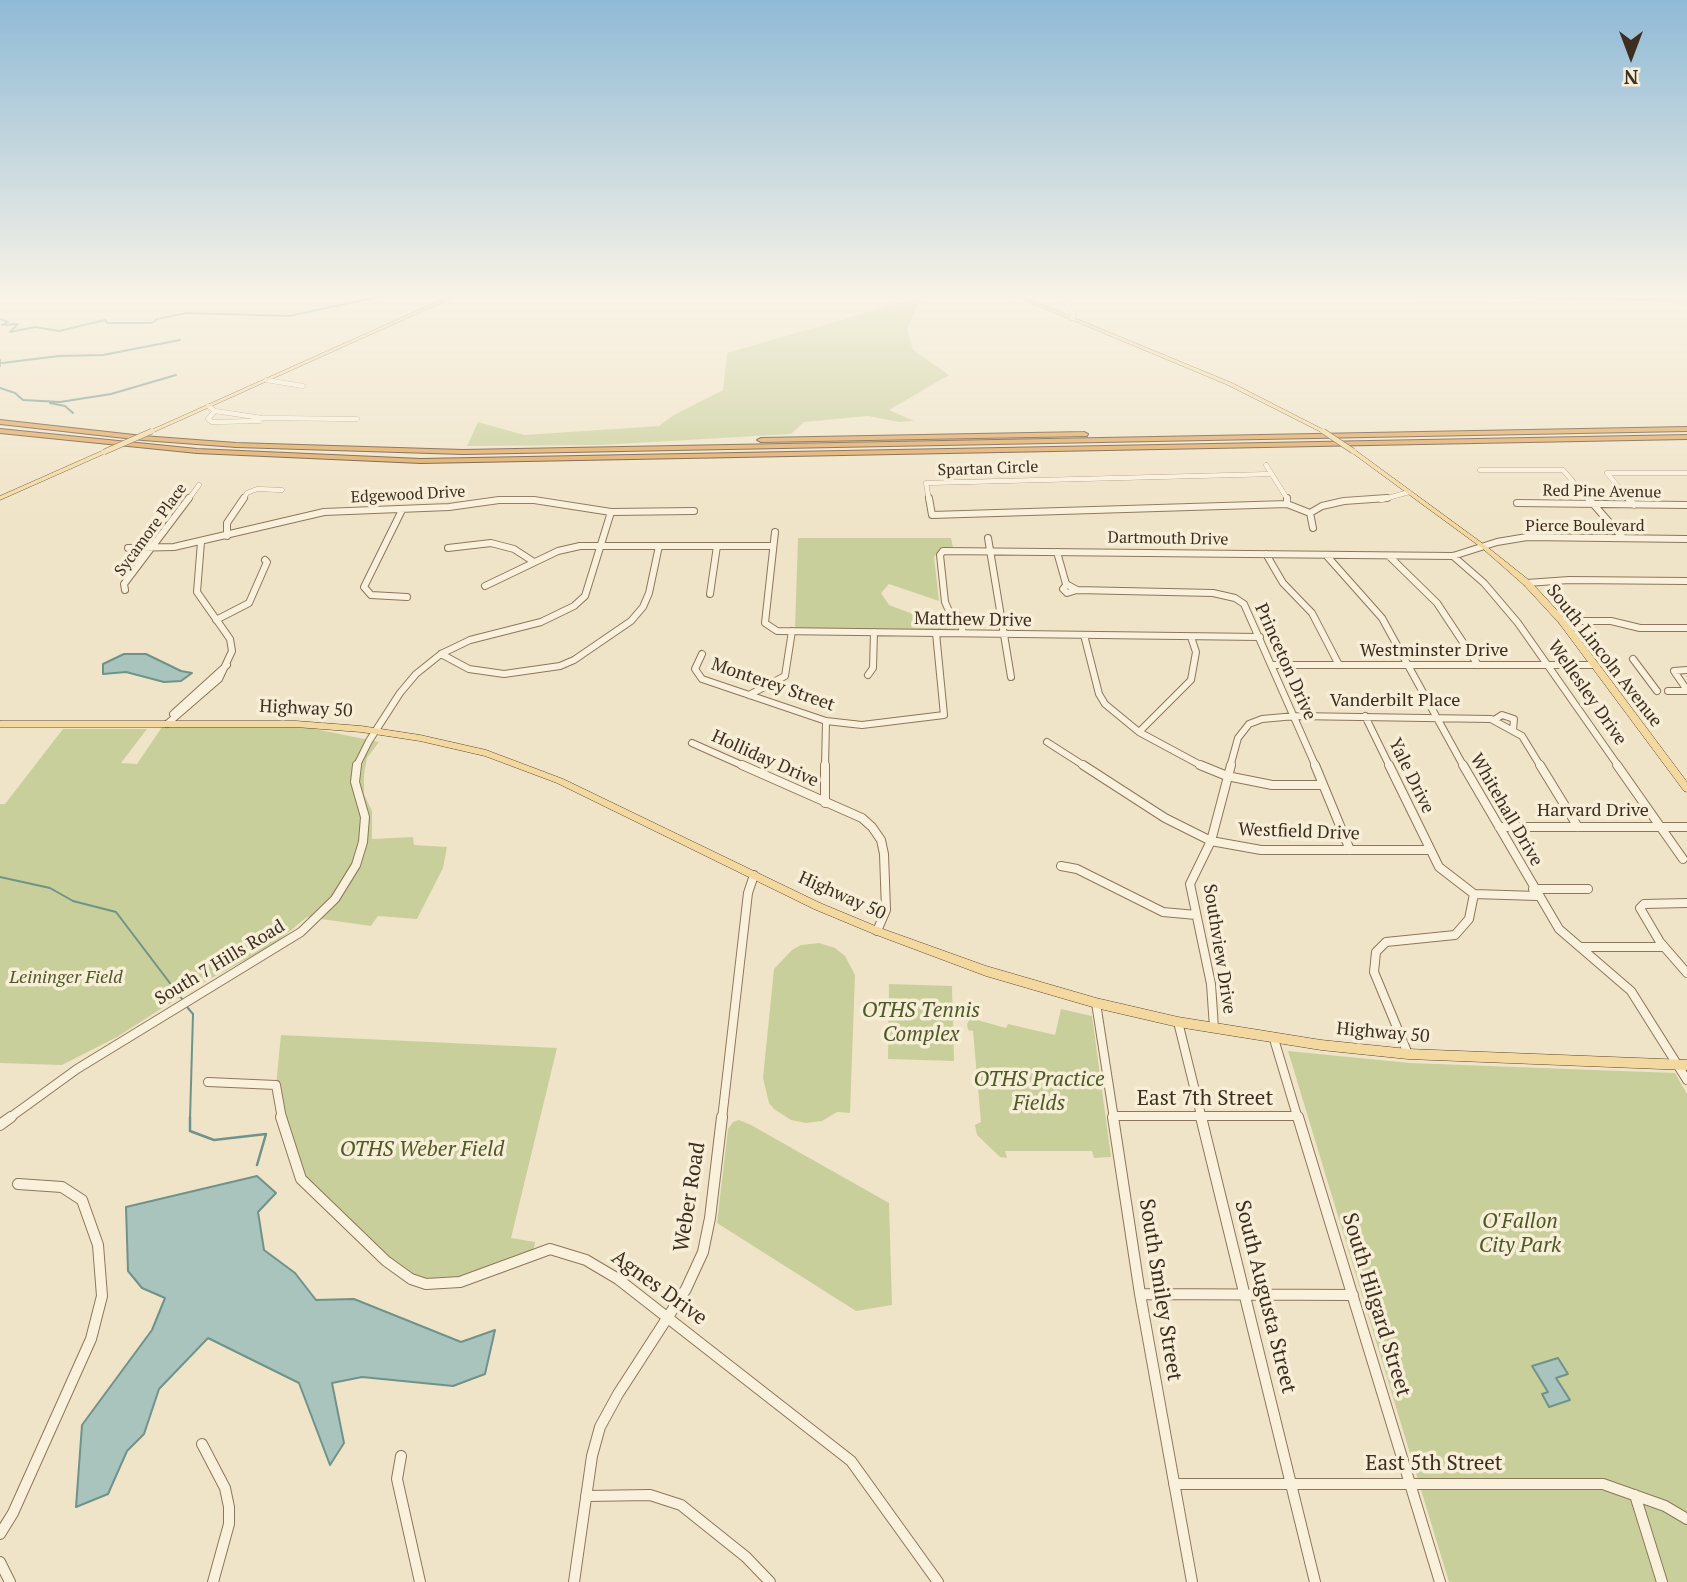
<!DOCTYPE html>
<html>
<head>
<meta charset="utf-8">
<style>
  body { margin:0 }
  #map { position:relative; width:1687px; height:1582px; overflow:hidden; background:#f0e4c8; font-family:"PT Serif",serif }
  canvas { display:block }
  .north { position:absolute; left:1596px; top:21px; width:70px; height:70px; -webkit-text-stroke:5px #f7eed8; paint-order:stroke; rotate:180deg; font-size:19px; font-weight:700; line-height:28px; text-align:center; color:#3d2e20 }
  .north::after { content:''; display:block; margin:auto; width:24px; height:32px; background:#3d2e20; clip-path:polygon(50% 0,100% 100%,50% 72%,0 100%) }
</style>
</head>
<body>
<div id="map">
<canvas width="1687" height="1582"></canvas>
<div class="north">N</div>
</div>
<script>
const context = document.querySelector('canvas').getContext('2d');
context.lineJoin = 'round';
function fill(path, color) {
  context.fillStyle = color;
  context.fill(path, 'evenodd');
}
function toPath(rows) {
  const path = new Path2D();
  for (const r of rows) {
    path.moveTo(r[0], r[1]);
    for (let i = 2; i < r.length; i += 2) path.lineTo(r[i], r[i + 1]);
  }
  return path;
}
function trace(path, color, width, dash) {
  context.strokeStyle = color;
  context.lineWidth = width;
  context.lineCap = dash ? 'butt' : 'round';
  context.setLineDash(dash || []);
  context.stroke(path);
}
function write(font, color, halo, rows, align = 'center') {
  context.font = font + ' "PT Serif",serif';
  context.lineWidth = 7;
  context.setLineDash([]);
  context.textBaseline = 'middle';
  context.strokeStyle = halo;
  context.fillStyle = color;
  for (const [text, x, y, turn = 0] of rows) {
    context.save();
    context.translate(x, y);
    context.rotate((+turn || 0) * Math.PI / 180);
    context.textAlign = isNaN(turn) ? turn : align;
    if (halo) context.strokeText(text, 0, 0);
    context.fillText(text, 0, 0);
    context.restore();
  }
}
fill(toPath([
  [922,296,907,329,913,350,949,375,889,410,914,421,899,422,868,416,804,422,791,434,601,445,467,446,478,422,524,435,659,426,674,415,723,390,727,353],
  [798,538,951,538,953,547,940,550,934,557,939,601,889,584,881,593,889,605,926,619,951,615,959,624,958,628,952,631,795,628],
  [272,726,310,728,379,742,367,758,364,774,364,794,372,811,372,839,413,837,414,845,447,847,443,868,417,919,378,916,371,926,307,917,273,945,195,987,117,1037,62,1065,0,1063,0,804,5,804,63,729,147,729,121,763,137,764,162,727],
  [819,943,835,948,845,956,855,975,850,1113,837,1112,822,1121,806,1123,791,1120,774,1109,769,1103,763,1078,774,969,792,950,801,945],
  [889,984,952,986,954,1061,888,1059],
  [1061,1009,1092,1016,1111,1157,1094,1158,1092,1151,1005,1151,1007,1158,1000,1157,977,1135,975,1125,981,1122,973,1031,968,1030,967,1024,970,1018,1006,1028,1008,1024,1055,1035],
  [281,1035,557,1048,511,1238,535,1242,533,1254,460,1282,411,1279,301,1179,276,1085],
  [1288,1051,1410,1063,1675,1073,1687,1094,1687,1582,1449,1582],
  [739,1120,751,1125,889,1203,892,1305,856,1311,717,1223,728,1129,733,1122]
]), '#c9cf9b');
const water = toPath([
  [124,654,146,654,181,671,192,673,181,681,164,682,126,672,103,674,103,664,124,654],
  [257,1176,276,1193,258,1212,264,1250,295,1273,316,1300,354,1299,461,1342,495,1330,485,1374,453,1386,362,1377,332,1383,344,1443,330,1465,299,1383,208,1338,159,1389,144,1434,127,1451,108,1494,76,1507,82,1425,152,1330,165,1298,142,1288,128,1271,126,1207,257,1176],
  [1558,1358,1568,1374,1556,1378,1570,1400,1549,1407,1542,1394,1548,1392,1532,1366,1558,1358]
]);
fill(water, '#a9c4bc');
trace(water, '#6f938a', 2);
trace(toPath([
  [0,319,8,322,2,325,18,324,10,332,35,327,59,331,105,320,107,323,152,323,157,319,186,313,289,316,382,296],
  [0,360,0,366],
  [2,363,59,356,103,355,180,340],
  [0,388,15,393,23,400,60,402,111,394,176,375],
  [50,403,65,406,73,413],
  [0,877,50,888,73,901,116,912,182,999],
  [187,1007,193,1014,190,1119]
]), '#6f938a', 2);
trace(toPath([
  [190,1117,190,1131,214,1140,266,1134,257,1165]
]), '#6f938a', 2.5);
const minorFar3 = toPath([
  [1061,296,1074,315,1071,318],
  [266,380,303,386],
  [208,406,215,411,208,419,212,422,260,421],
  [215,411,262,418,357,419],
  [1266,465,1288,500],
  [1480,470,1563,470,1589,500],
  [188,500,199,485],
  [243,500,247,493,257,489,282,490],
  [929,500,926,483,1272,474],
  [1381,500,1409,492],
  [1629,500,1607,473,1687,473]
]);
const minorFar2 = toPath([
  [929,498,932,515,1287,504,1310,513],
  [1287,498,1287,504],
  [1588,498,1623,538],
  [1628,498,1634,505],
  [1517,503,1687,505],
  [402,510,364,587,371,595,407,597],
  [1313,528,1310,513,1322,506,1344,501,1387,498],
  [775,532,765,623,777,631,1260,637],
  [227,536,227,523,244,498],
  [988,538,1011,677],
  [128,548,174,547,324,512,449,507,499,500,534,500,611,512,694,511],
  [448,548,491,543,514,549,534,562],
  [1057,552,1066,584,1077,590,1213,593,1235,598,1244,604,1316,767],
  [1266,554,1283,583,1312,613,1339,665],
  [1326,555,1382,618,1464,767],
  [1389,556,1437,603,1478,665],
  [1453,556,1484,583,1518,623,1619,767],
  [1527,583,1569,580,1687,581],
  [1067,584,1063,589,1067,593,1077,590],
  [485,586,558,551,580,546,772,546],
  [125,590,124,584,189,498],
  [710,594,717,546],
  [216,620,249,603,267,562,265,560],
  [1562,621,1611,621,1640,628,1687,628],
  [963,633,959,616,949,611,945,602,940,555,943,551,1453,556,1497,542,1527,537,1687,539],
  [1084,635,1099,694,1105,704,1139,732,1204,767],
  [441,654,469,669,504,674,560,666,574,660,631,621,643,607,649,593,659,546],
  [702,654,695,669,702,679,826,721,862,725,944,715,936,633],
  [1633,659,1657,691],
  [1273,665,1595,665],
  [1687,670,1674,671,1687,690],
  [868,675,873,668,874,632],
  [1668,691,1687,691],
  [749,695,785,676,792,631],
  [173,714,227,665],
  [1365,716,1390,767],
  [1494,720,1502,715,1514,719,1513,730],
  [167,724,219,679,232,651,230,639,197,592,201,542],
  [1139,732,1191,680,1196,652,1191,637],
  [1047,742,1086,767],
  [692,743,746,767],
  [356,767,369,741,400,693,416,674,441,654,470,640,541,622,574,606,585,596,611,512],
  [825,767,826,721],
  [1230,767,1238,738,1249,724,1262,719,1295,716,1491,719,1522,736,1541,767]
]);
const minorFar1 = toPath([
  [742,765,862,818,872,827,881,840,884,854,886,910,877,931],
  [1083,765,1165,818,1211,841,1261,850,1430,850],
  [1200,765,1227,776,1272,785,1323,785],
  [1315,765,1350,850],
  [1389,765,1439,867,1474,894],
  [1463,765,1559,929,1631,991,1687,1080],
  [1540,765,1578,827],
  [1617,765,1683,859],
  [825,803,825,765],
  [1499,827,1687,827],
  [1061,866,1077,869,1163,912,1196,915],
  [1533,889,1588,889],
  [1474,894,1537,896],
  [1687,903,1644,904,1640,908,1660,942,1687,973],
  [1580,947,1663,947],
  [1096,1003,1114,1119],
  [1178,1022,1202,1119],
  [1214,1028,1211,984,1190,884,1211,841,1231,765],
  [1274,1039,1298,1119],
  [1408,1054,1374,972,1376,952,1386,942,1455,935,1469,919,1474,894],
  [208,1082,276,1085,282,1119],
  [1113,1116,1298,1116],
  [8,1119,77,1069,301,932,335,899,356,865,363,842,365,817,355,782,357,765],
  [722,1119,748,893,754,875]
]);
const minor = toPath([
  [281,1117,301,1179,386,1261,411,1279,426,1284,460,1282,550,1249,586,1260,618,1279,851,1461,938,1582],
  [1113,1117,1140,1294,1192,1582],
  [1201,1117,1315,1582],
  [1298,1117,1440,1582],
  [0,1125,11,1117],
  [1140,1294,1353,1295],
  [202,1444,225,1488,229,1507,229,1524,213,1582],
  [401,1456,397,1479,420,1582],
  [1174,1484,1603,1484,1665,1506,1687,1519],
  [1635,1495,1662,1582],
  [586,1496,650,1495,681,1505,746,1557,770,1582],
  [0,1534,13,1513,91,1339,102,1296,98,1245,82,1200,62,1187,18,1184],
  [0,1562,10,1582],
  [574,1582,592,1456,600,1427,618,1394,686,1289,703,1252,710,1218,722,1117]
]);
const major = toPath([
  [450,296,456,296,154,432,149,431,450,296],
  [1015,296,1021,296,1232,383,1326,431,1321,432,1228,385,1015,296],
  [1422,296,1687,299,1687,301,1424,297,1422,296],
  [104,450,107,452,106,453,0,500,0,496,104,450],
  [1351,450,1355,450,1486,546,1530,581,1565,619,1687,782,1687,792,1684,791,1559,623,1524,585,1482,548,1351,452,1351,450],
  [0,721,296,721,361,726,420,735,486,750,563,779,820,903,880,928,986,966,1096,998,1178,1017,1321,1040,1408,1049,1687,1060,1687,1070,1408,1059,1321,1050,1178,1027,1096,1008,986,976,874,934,814,909,557,783,485,756,420,741,361,732,296,727,0,727,0,721]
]);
const highway = toPath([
  [0,420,143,436,236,443,463,450,1687,427,1687,431,463,454,236,447,143,440,0,424,0,420],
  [0,429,197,449,421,459,1687,435,1687,439,421,463,197,453,0,433,0,429],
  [1084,432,1088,434,1087,436,761,442,757,440,761,438,1084,432]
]);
trace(minorFar3, '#8d765c', 5);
trace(minorFar2, '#8d765c', 8);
trace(minorFar1, '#8d765c', 10);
trace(minor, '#8d765c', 12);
trace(major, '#5b4430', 1);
trace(highway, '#5b4430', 2);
trace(minorFar3, '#faf1dc', 4.5);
trace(minorFar2, '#faf1dc', 6);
trace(minorFar1, '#faf1dc', 8);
trace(minor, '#faf1dc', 10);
fill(major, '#f3d9a0');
fill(highway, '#e0a458');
const majorBridge = toPath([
  [1323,431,1353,451],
  [104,452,152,431]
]);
trace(majorBridge, '#5b4430', 6, []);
trace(majorBridge, '#f3d9a0', 5);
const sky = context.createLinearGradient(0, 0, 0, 517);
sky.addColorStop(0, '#8fbad6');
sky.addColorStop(0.57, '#f8f3e6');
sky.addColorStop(1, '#f8f3e600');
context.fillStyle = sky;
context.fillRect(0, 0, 1687, 517);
write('16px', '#3d2e20', '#f7eed8', [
  ["Spartan Circle",988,469,-2],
  ["Red Pine Avenue",1602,492,1],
  ["Edgewood Drive",408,495,-3],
  ["Pierce Boulevard",1585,526],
  ["Sycamore Place",151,530,-54],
  ["Dartmouth Drive",1168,539,1]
]);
write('18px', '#3d2e20', '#f7eed8', [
  ["Matthew Drive",973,620,1],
  ["Westminster Drive",1434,651],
  ["South Lincoln Avenue",1604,656,52],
  ["Princeton Drive",1285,662,66],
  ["Monterey Street",773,685,19],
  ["Wellesley Drive",1587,693,55],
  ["Vanderbilt Place",1395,701],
  ["Highway 50",306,709,3],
  ["Holliday Drive",765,759,24],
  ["Yale Drive",1411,776,64],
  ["Whitehall Drive",1506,810,60],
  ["Harvard Drive",1593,811],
  ["Westfield Drive",1299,832,2],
  ["Highway 50",842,896,24],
  ["Southview Drive",1219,949,81],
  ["South 7 Hills Road",220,963,-31],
  ["Highway 50",1383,1033,5]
]);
write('italic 18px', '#4d5a26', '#f7eed8', [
  ["Leininger Field",66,978]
]);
write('italic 21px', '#4d5a26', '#f7eed8', [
  ["OTHS Tennis",921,1011],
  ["Complex",921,1035],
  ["OTHS Practice",1039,1080],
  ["Fields",1039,1104],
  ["OTHS Weber Field",422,1150],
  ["O'Fallon",1520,1222],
  ["City Park",1520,1246]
]);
write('21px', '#3d2e20', '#f7eed8', [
  ["East 7th Street",1205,1099],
  ["Weber Road",690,1197,-81],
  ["Agnes Drive",659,1288,36],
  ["South Smiley Street",1160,1290,81],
  ["South Augusta Street",1265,1297,76],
  ["South Hilgard Street",1376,1305,73],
  ["East 5th Street",1434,1464]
]);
</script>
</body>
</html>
